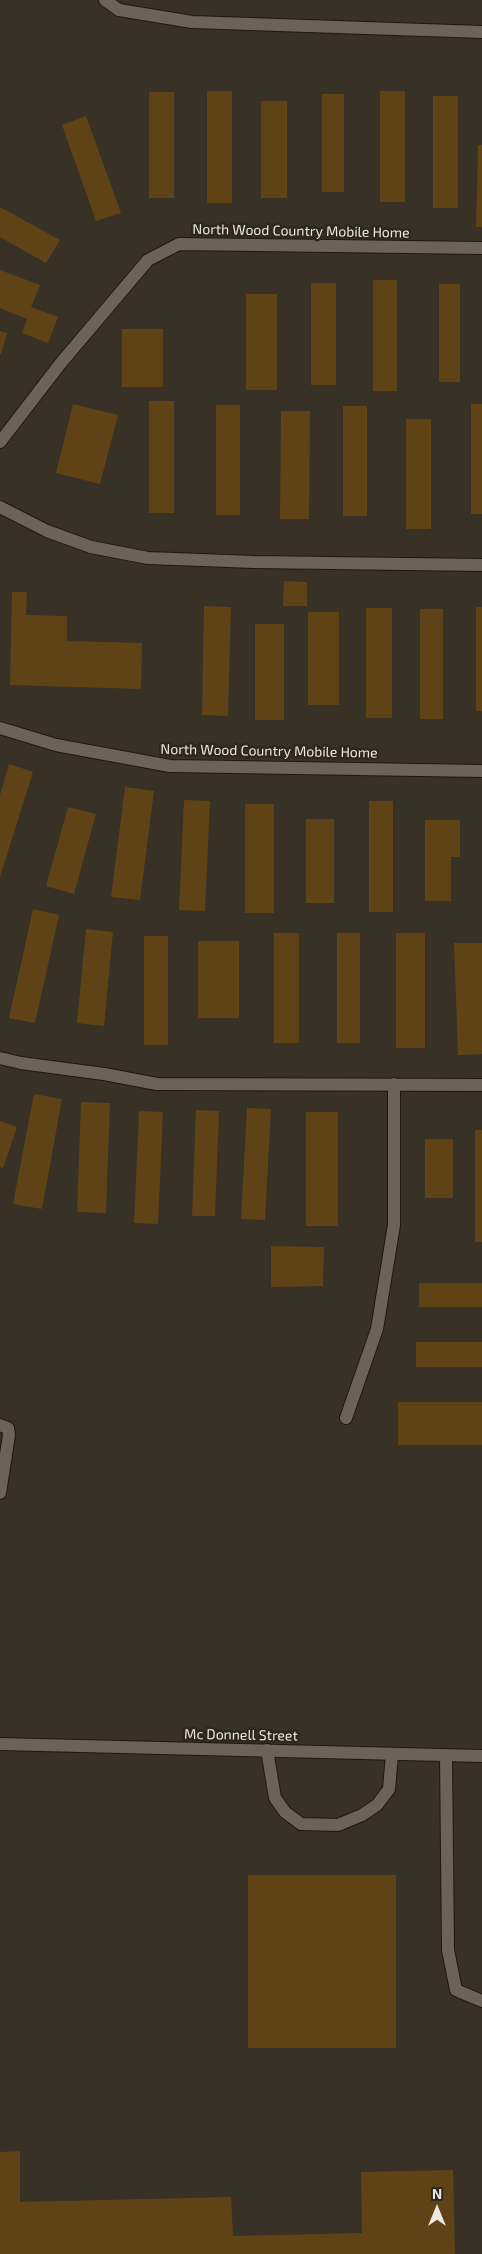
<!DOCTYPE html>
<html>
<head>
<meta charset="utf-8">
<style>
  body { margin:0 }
  #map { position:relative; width:482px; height:2254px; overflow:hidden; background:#383126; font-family:"Exo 2",sans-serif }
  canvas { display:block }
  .north { position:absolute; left:412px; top:2184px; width:50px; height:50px; -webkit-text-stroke:4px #2e271d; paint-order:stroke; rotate:0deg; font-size:14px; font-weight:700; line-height:20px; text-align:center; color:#ece7e1 }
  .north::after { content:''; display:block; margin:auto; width:18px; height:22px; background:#ece7e1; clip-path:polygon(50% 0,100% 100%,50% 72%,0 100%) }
</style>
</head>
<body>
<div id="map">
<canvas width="482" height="2254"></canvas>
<div class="north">N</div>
</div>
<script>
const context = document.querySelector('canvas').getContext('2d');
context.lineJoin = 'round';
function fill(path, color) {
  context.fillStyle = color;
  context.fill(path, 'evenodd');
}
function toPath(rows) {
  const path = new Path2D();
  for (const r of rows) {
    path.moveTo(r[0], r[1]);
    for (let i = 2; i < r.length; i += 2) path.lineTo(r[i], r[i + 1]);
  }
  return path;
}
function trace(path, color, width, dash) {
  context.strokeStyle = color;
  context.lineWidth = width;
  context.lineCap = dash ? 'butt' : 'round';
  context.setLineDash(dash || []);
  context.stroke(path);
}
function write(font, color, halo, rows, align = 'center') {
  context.font = font + ' "Exo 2",sans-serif';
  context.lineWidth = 5;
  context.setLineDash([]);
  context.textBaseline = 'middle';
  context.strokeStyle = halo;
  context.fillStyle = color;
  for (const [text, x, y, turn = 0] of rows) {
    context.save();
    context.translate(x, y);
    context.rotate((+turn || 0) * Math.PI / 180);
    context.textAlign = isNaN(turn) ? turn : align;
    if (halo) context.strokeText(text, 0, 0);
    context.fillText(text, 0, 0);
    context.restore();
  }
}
fill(toPath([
  [207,91,232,91,232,203,207,203],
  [380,91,405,91,405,202,380,202],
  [149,92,174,92,174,198,149,198],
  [322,94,344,94,344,192,322,192],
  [433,96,458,96,458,208,433,208],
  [261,101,287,101,287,198,261,198],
  [86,116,121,213,96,221,62,125],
  [478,145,482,145,482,227,476,227],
  [0,207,60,240,46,263,0,237],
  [0,270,40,285,31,307,58,317,48,343,22,333,27,319,0,308],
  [373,280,397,280,397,391,373,391],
  [311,283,336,283,336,385,311,385],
  [439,284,460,284,460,382,439,382],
  [246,294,277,294,277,390,246,390],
  [122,329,163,329,163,387,122,387],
  [0,331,7,333,1,354,0,354],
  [149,401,174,401,174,513,149,513],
  [73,404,118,415,100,484,56,473],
  [471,404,482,404,482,514,471,514],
  [216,405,240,405,240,515,216,515],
  [343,406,367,406,367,516,343,516],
  [281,411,310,411,309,519,280,519],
  [406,419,431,419,431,529,406,529],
  [284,581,307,582,307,606,283,606],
  [12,592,27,592,26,615,67,616,67,641,142,643,141,689,10,685],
  [204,606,231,607,228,716,202,715],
  [476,607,482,607,482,711,476,711],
  [366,608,392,608,392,718,366,718],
  [420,609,443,609,443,719,420,719],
  [308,612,339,612,339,705,308,705],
  [255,624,284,624,284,720,255,720],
  [9,764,33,772,0,877,0,795],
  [125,787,154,791,140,900,111,897],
  [184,800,210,801,205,911,179,910],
  [369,801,393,801,393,912,369,912],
  [245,804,274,804,274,913,245,913],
  [68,807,96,814,74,894,46,886],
  [306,819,334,819,334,903,306,903],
  [425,820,460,820,460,857,451,857,451,901,425,901],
  [33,909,59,915,35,1023,9,1018],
  [86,929,113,932,104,1026,77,1023],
  [274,933,299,933,299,1043,274,1043],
  [337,933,360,933,360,1043,337,1043],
  [396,933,425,933,425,1048,396,1048],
  [144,936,168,936,168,1045,144,1045],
  [198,941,239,941,239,1018,198,1018],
  [454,943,482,943,482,1054,458,1055],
  [34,1094,62,1099,42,1209,13,1204],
  [81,1102,110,1103,106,1213,77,1212],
  [247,1108,271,1109,265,1220,241,1219],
  [196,1110,219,1111,215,1216,192,1216],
  [139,1111,163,1112,158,1224,134,1223],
  [306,1112,338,1112,338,1226,306,1226],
  [0,1121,17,1127,3,1168,0,1167],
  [475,1130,482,1130,482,1242,475,1242],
  [425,1139,453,1139,453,1198,425,1198],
  [271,1246,324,1247,323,1286,271,1287],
  [419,1283,482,1283,482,1307,419,1307],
  [416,1342,482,1342,482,1367,416,1367],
  [398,1402,482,1402,482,1445,398,1445],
  [248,1875,396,1875,396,2048,248,2048],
  [20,2151,20,2202,231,2197,233,2236,362,2233,361,2172,453,2170,455,2254,0,2254,0,2152]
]), '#5f4317');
const service = toPath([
  [105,0,119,10,192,22,482,32],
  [0,1425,8,1428,9,1435,0,1493],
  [267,1750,275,1798,285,1812,301,1824,338,1825,362,1815,377,1805,389,1789,392,1754],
  [446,1755,448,1950,456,1990,482,2001]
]);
const minor = toPath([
  [0,442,60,364,148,260,179,244,482,248],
  [0,507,47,531,91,547,148,558,254,562,482,565],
  [0,728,56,745,170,766,482,771],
  [0,1058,21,1063,104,1074,157,1084,482,1085],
  [346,1418,377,1329,394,1225,394,1084],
  [0,1744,482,1756]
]);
trace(service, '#1f180f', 14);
trace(minor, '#1f180f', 14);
trace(service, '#6c6358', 12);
trace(minor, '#6c6358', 12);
write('14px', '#ece7e1', '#2e271d', [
  ["North Wood Country Mobile Home",301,231,1],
  ["North Wood Country Mobile Home",269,751,1],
  ["Mc Donnell Street",241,1735,1]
]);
</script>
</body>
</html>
